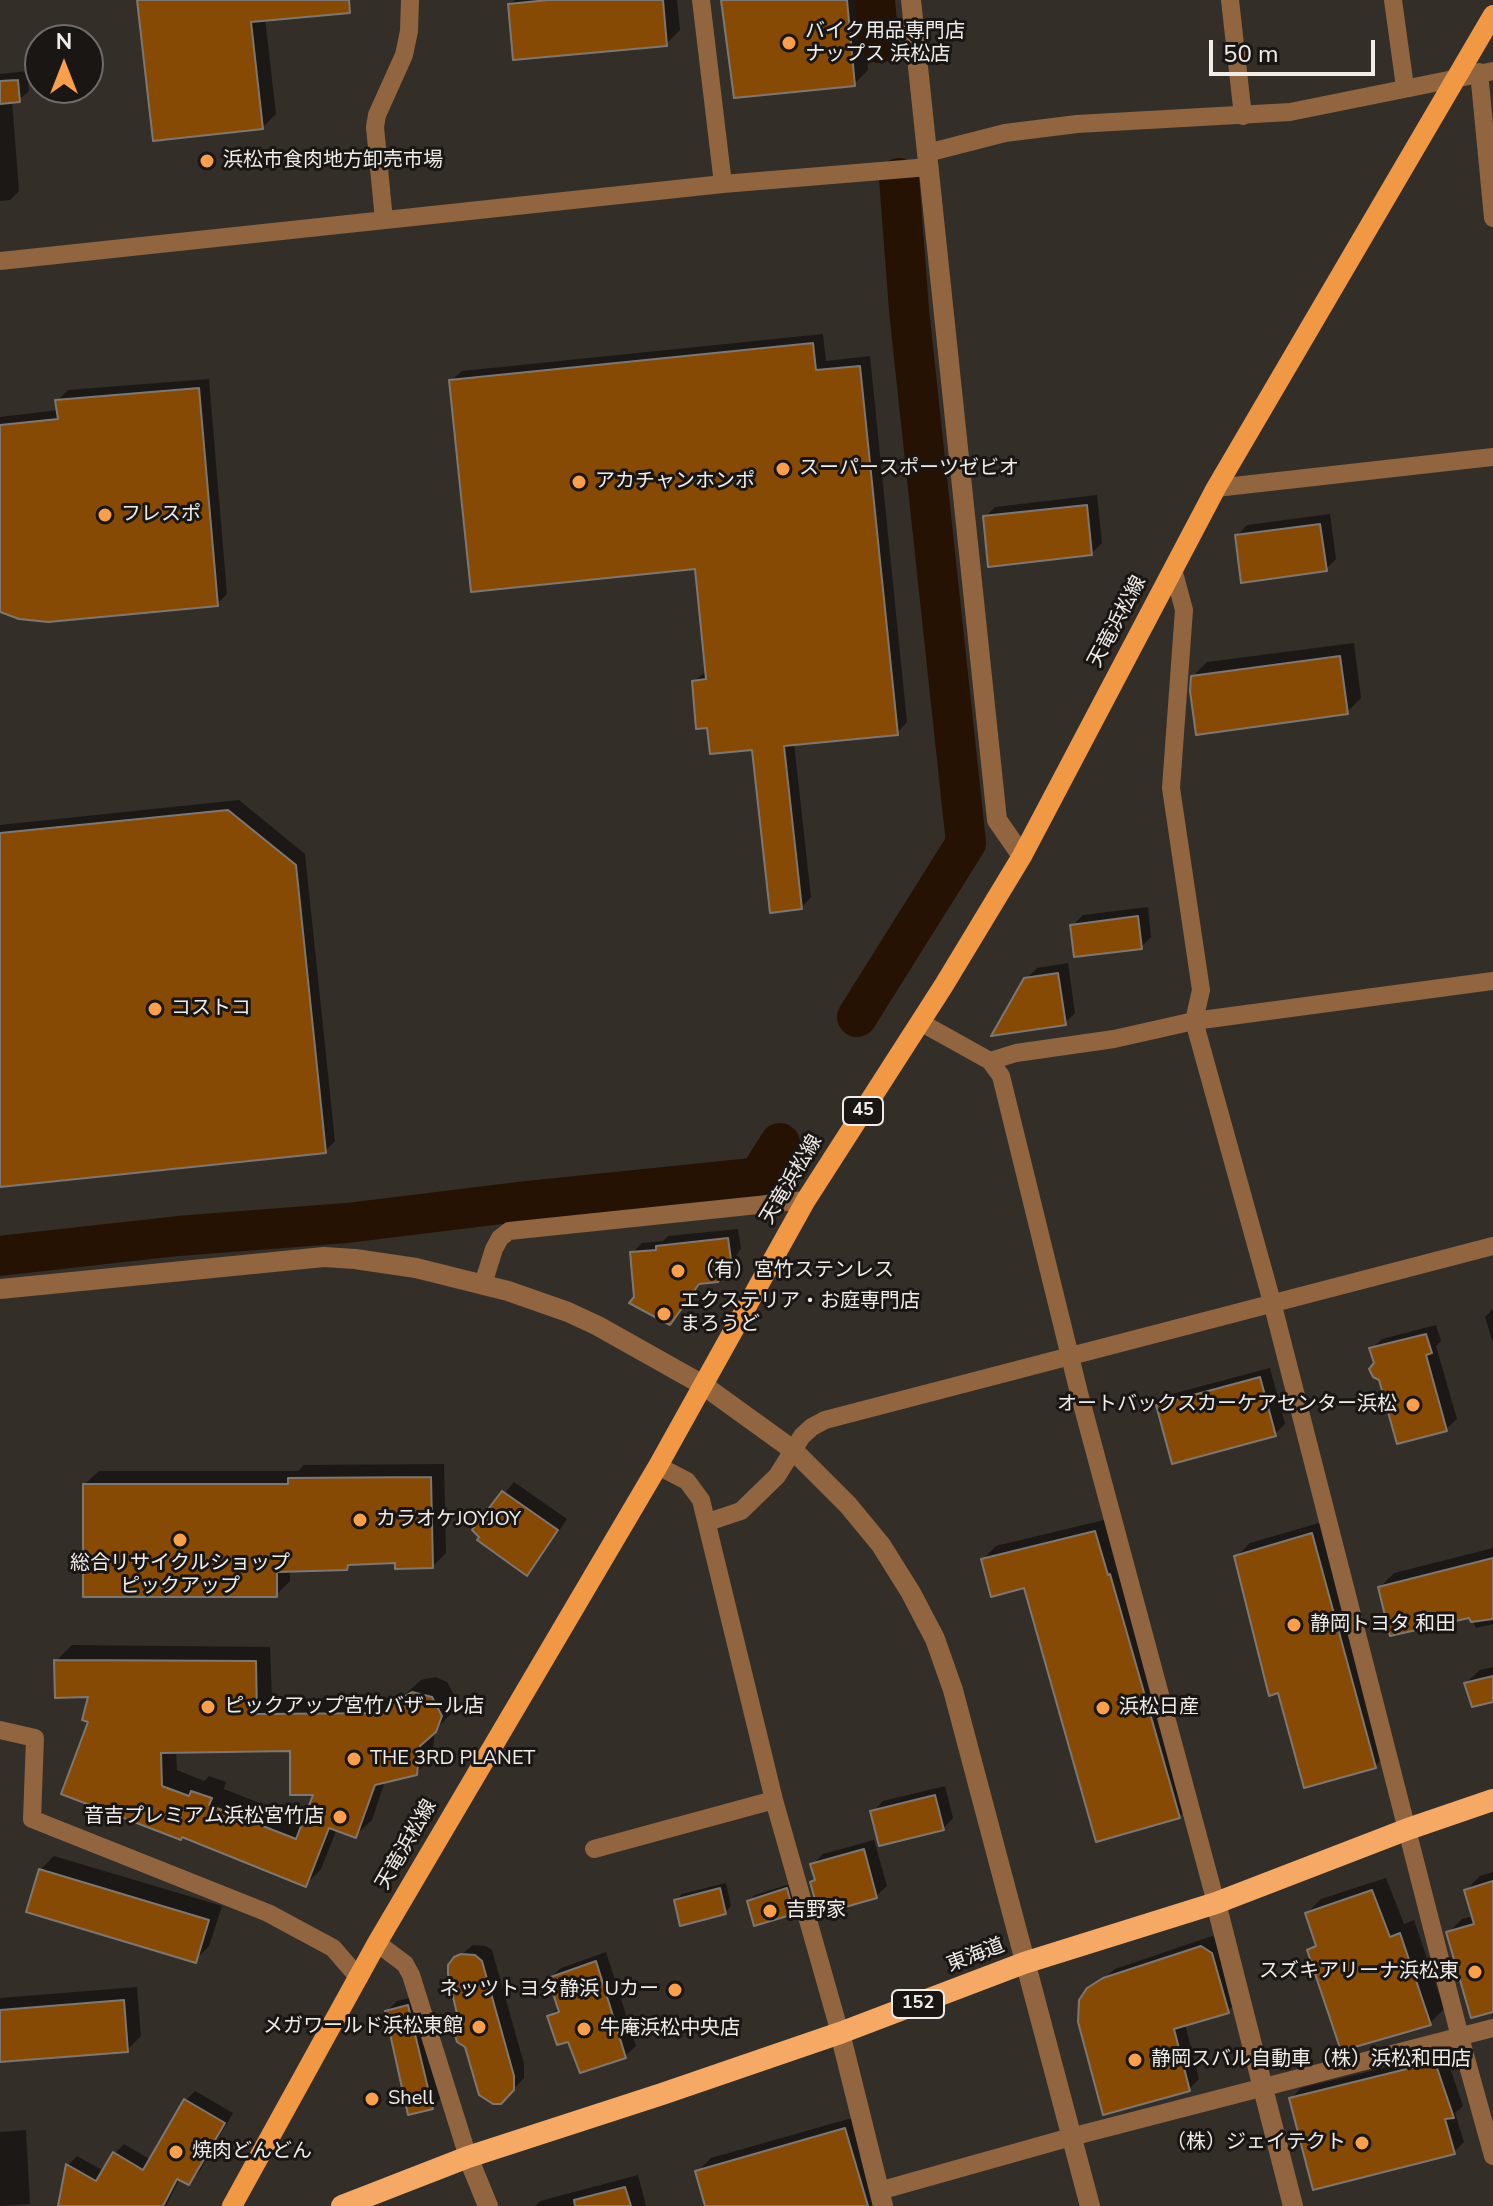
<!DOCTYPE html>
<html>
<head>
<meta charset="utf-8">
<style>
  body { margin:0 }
  #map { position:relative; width:1493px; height:2206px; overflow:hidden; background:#342e29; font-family:"Nunito Sans",sans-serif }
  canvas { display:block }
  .north { position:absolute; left:24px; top:24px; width:80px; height:80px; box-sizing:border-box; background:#191614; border:2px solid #6f6c69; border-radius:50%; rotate:0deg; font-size:22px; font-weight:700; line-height:32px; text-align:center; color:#f0ece8 }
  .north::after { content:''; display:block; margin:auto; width:28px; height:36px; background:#f99f4d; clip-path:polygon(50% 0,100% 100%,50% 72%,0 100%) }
  .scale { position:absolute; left:1209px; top:40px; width:166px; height:36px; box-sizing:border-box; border:4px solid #f0ece8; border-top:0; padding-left:10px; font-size:24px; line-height:28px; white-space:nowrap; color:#f0ece8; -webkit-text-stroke:6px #191614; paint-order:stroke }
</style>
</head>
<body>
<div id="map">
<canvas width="1493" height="2206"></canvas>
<div class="north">N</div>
<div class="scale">50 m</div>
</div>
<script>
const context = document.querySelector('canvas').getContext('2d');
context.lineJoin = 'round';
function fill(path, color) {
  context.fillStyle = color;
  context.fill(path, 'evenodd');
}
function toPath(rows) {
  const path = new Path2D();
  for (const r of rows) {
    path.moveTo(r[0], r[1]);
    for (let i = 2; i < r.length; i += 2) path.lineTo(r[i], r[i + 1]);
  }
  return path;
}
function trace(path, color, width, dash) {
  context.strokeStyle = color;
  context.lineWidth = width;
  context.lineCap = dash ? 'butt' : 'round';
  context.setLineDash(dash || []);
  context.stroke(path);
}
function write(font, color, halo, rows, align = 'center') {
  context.font = font + ' "Nunito Sans","Noto Sans JP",sans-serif';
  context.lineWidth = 6;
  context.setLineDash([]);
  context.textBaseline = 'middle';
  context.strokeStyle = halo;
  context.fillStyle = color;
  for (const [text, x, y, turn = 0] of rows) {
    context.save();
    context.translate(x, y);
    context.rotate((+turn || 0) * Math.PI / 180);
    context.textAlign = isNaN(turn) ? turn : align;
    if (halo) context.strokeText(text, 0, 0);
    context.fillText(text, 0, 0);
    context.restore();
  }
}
fill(toPath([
  [139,0,346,0,265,18,276,114,263,127],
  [515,0,677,0,680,30,666,44,510,4],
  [723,0,862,0,868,70,854,84],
  [27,71,29,91,19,100,12,101,19,191,10,200,0,201,0,74],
  [823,334,826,361,870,356,907,722,897,733,794,743,811,897,801,908,753,748,709,726,694,681,707,671,697,567,451,381,462,371],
  [209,379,227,594,217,604,0,605,0,417,59,410,58,400,68,390],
  [1097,495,1102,543,1092,553,985,517,995,507],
  [1330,514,1336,559,1326,569,1237,536,1247,525],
  [1354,643,1361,698,1347,712,1193,676,1207,662],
  [239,800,305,854,335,1141,325,1151,0,1185,0,825],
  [1148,907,1151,937,1141,947,1073,925,1083,915],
  [1068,963,1075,1013,1065,1023,1026,979,1037,968],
  [738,1229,741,1248,728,1269,717,1280,702,1282,670,1323,636,1298,632,1253,642,1243,663,1241,668,1236],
  [1493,1309,1493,1343,1485,1317],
  [1436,1325,1441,1341,1436,1346,1457,1419,1446,1429,1376,1364,1371,1349,1382,1339],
  [1270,1368,1285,1424,1274,1435,1158,1406,1168,1395],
  [444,1464,446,1553,432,1567,397,1561,352,1563,346,1568,290,1569,290,1581,276,1595,85,1484,99,1471,298,1471,304,1465],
  [514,1482,567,1519,537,1563,527,1573,475,1530],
  [1108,1519,1192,1803,1179,1817,1025,1586,983,1559,996,1546],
  [1326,1521,1389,1752,1375,1766,1280,1691,1236,1557,1250,1543],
  [1493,1548,1493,1624,1476,1628,1470,1616,1380,1587,1394,1573],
  [72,1645,270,1647,272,1699,401,1698,421,1680,435,1677,447,1682,457,1700,451,1714,435,1730,432,1757,416,1773,385,1781,372,1820,356,1835,337,1829,321,1869,305,1885,182,1835,90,1721,91,1695,56,1661],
  [292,1749,316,1793,305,1821,224,1789,226,1782,209,1776,204,1781,177,1770,176,1751],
  [1493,1667,1493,1700,1466,1683,1480,1670],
  [945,1786,953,1818,943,1829,873,1812,883,1801],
  [874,1840,887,1886,876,1896,812,1882,816,1878,813,1864,823,1854],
  [54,1856,222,1906,209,1946,195,1960,40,1870],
  [1493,1872,1493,2010,1448,1933,1462,1919,1473,1916,1466,1890,1480,1876],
  [1386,1878,1404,1924,1414,1920,1444,2009,1430,2023,1310,1950,1317,1943,1307,1913,1321,1899],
  [726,1883,731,1906,725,1912,676,1900,682,1894],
  [793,1883,799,1906,793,1912,749,1901,755,1895],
  [1212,1936,1222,1943,1238,2001,1228,2011,1185,2024,1199,2079,1189,2089,1089,1990,1115,1969],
  [473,1945,486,1946,492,1950,524,2064,524,2078,501,2102,461,2023,456,1959],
  [606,1952,636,2046,625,2056,570,2039,549,2017,560,2006,550,1978,561,1968],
  [137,1987,141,2036,127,2050,0,2060,0,1998],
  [418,1996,442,2097,432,2108,387,2011,397,2001],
  [1445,2053,1463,2106,1455,2113,1464,2142,1454,2152,1291,2098,1301,2088],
  [195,2091,233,2113,198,2174,188,2183,180,2178,166,2206,62,2206,68,2165,77,2156,104,2171,115,2153,124,2144,151,2160,185,2101],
  [859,2116,882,2195,871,2206,707,2206,697,2172,711,2158],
  [26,2130,30,2204,0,2206,0,2132],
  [638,2175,646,2206,535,2206,540,2201]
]), '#0007');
trace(toPath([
  [875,0,879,43],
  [857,1017,966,843,909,310,899,178],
  [0,1256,178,1236,347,1223,526,1201,753,1178,759,1176,780,1143]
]), '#261202', 40);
const building = toPath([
  [137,0,349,0,350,13,251,22,263,129,153,141,137,0],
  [548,0,663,0,667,46,513,60,508,4,548,0],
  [721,0,847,0,855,86,734,98,721,0],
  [18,80,20,102,0,104,0,81,18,80],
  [813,343,816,370,860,366,898,735,784,746,802,909,770,913,752,750,710,754,707,728,696,729,692,681,706,679,695,569,471,592,449,380,813,343],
  [199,388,218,606,48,622,19,619,0,612,0,425,58,419,55,400,199,388],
  [1087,505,1092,555,988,567,983,516,1087,505],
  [1320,524,1327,571,1241,583,1235,535,1320,524],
  [1340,656,1348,714,1196,735,1190,691,1191,676,1340,656],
  [228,810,296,865,326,1153,0,1187,0,833,228,810],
  [1138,916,1142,949,1074,957,1070,925,1138,916],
  [1058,973,1066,1025,991,1036,1024,978,1058,973],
  [728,1238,731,1260,718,1282,699,1284,670,1325,629,1303,634,1297,630,1252,656,1250,656,1246,728,1238],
  [1426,1334,1432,1353,1426,1355,1447,1431,1397,1444,1379,1380,1373,1377,1369,1369,1374,1363,1369,1348,1426,1334],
  [1260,1377,1276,1436,1172,1464,1156,1405,1260,1377],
  [431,1477,433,1568,395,1569,395,1563,348,1565,347,1570,277,1572,277,1597,83,1597,83,1484,288,1484,288,1478,431,1477],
  [502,1491,558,1530,527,1576,477,1540,479,1537,472,1530,502,1491],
  [1095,1531,1108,1575,1110,1574,1180,1818,1096,1842,1024,1588,991,1597,981,1559,1095,1531],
  [1312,1533,1376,1768,1304,1788,1278,1693,1269,1696,1234,1556,1312,1533],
  [1493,1558,1493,1619,1471,1622,1469,1618,1390,1636,1378,1587,1493,1558],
  [54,1660,256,1661,257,1714,389,1713,394,1702,412,1692,432,1697,442,1716,436,1732,420,1746,417,1775,375,1785,356,1838,329,1828,306,1887,182,1837,181,1840,61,1794,88,1722,82,1720,88,1697,55,1698,54,1660],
  [290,1751,290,1795,313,1795,296,1839,209,1805,212,1798,191,1791,189,1796,162,1786,161,1753,290,1751],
  [1493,1676,1493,1702,1472,1707,1464,1683,1493,1676],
  [935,1795,944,1830,879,1846,870,1811,935,1795],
  [864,1849,877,1898,824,1913,822,1906,817,1907,810,1882,815,1880,810,1864,864,1849],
  [39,1869,209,1920,196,1963,26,1912,39,1869],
  [1493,1881,1493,2012,1471,2018,1446,1932,1474,1924,1464,1890,1493,1881],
  [720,1888,726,1914,680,1926,674,1900,720,1888],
  [787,1888,794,1914,754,1926,747,1901,787,1888],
  [1372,1890,1390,1937,1400,1933,1431,2025,1341,2051,1307,1950,1316,1946,1305,1913,1372,1890],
  [1201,1946,1212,1953,1229,2013,1174,2029,1190,2091,1103,2115,1078,2022,1079,2000,1087,1988,1103,1978,1201,1946],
  [461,1954,475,1955,482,1961,514,2076,514,2090,501,2104,493,2104,479,2095,465,2047,457,2042,454,2031,459,2023,448,1974,448,1965,454,1957,461,1954],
  [596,1961,626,2058,580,2073,568,2042,557,2045,547,2016,559,2012,548,1978,596,1961],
  [124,2000,128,2052,0,2062,0,2010,124,2000],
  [408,2005,433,2109,408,2115,385,2011,408,2005],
  [1435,2062,1454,2118,1445,2119,1455,2154,1313,2190,1289,2098,1435,2062],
  [184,2099,225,2123,189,2185,177,2179,163,2206,58,2206,66,2164,96,2181,113,2152,143,2170,184,2099],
  [845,2128,868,2206,705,2206,695,2171,845,2128],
  [625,2187,631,2206,575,2206,574,2200,625,2187]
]);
fill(building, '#874a04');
trace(building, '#7e7771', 2);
trace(toPath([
  [701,0,723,184],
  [1230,0,1243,116],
  [1393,0,1405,87],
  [1479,72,1493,218],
  [927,153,1005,133,1077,124,1290,112,1493,71],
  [384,220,375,127,377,115,404,55,409,31,410,0],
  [0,261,723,184,929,167],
  [1216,488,1493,457],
  [1173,569,1184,610,1171,788,1201,990,1194,1021,1272,1302,1460,2037,1493,2156],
  [920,1022,990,1061,1016,1053,1114,1039,1194,1021,1493,981],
  [990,1061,1001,1076,1079,1393,1216,1903],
  [483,1284,494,1249,500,1238,509,1231,806,1200],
  [658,1466,687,1481,701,1500,774,1800,840,2033],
  [708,1522,741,1511,777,1476,802,1436,812,1427,825,1420,1493,1246],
  [0,1730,35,1738,32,1819,268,1913,333,1948,359,1978],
  [594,1849,774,1800],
  [377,1943,405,1964,411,1975,468,2157],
  [879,2191,1071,2137,1493,2028]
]), '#906540', 18);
trace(toPath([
  [911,0,997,820,1022,856],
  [0,1289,324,1257,355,1259,416,1268,508,1291,568,1312,598,1326,703,1385,793,1450,848,1505,881,1545,911,1593,935,1639,953,1690,1090,2206],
  [1216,1903,1293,2206],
  [840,2033,883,2206],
  [468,2157,488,2206]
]), '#906540', 20);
trace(toPath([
  [232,2206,377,1943,658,1466,806,1200,944,985,1022,856,1216,488,1493,15]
]), '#f19845', 20);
trace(toPath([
  [342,2206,468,2157,662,2094,840,2033,1024,1963,1216,1903,1408,1829,1493,1800]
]), '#f6a964', 22);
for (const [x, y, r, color] of [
  [789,43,8,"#f99f4d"],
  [207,161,8,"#f99f4d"],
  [783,469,8,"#f99f4d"],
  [579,482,8,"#f99f4d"],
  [105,515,8,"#f99f4d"],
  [155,1009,8,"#f99f4d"],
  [678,1271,8,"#f99f4d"],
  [664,1314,8,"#f99f4d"],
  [1413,1405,8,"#f99f4d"],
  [360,1520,8,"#f99f4d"],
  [180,1540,8,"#f99f4d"],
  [1294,1625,8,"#f99f4d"],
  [208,1707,8,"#f99f4d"],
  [1103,1708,8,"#f99f4d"],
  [354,1759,8,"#f99f4d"],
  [340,1817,8,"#f99f4d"],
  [770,1911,8,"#f99f4d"],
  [1475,1972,8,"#f99f4d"],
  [675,1990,8,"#f99f4d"],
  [479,2027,8,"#f99f4d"],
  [584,2029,8,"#f99f4d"],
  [1135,2060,8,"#f99f4d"],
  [372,2099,8,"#f99f4d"],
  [1362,2143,8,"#f99f4d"],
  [176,2152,8,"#f99f4d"]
]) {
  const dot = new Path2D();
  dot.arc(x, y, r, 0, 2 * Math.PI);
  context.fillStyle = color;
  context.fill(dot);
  trace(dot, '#191614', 3);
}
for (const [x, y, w] of [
  [863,1111,40],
  [918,2004,52]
]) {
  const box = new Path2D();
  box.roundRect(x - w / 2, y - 14, w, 28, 6);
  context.fillStyle = '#191614';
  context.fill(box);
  trace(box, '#f0ece8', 2);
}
write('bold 18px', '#f0ece8', null, [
  ["45",863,1111],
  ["152",918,2004]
]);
write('20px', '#f0ece8', '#191614', [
  ["バイク用品専門店",805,32],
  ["ナップス 浜松店",805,55],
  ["浜松市食肉地方卸売市場",223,161],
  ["スーパースポーツゼビオ",799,469],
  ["アカチャンホンポ",595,482],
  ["フレスポ",121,515],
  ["コストコ",171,1009],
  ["（有）宮竹ステンレス",694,1271],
  ["エクステリア・お庭専門店",680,1302],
  ["まろうど",680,1325],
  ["オートバックスカーケアセンター浜松",1397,1405,"right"],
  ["カラオケJOYJOY",376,1520],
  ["総合リサイクルショップ",180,1564,"center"],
  ["ピックアップ",180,1587,"center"],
  ["静岡トヨタ 和田",1310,1625],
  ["ピックアップ宮竹バザール店",224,1707],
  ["浜松日産",1119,1708],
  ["THE 3RD PLANET",370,1759],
  ["音吉プレミアム浜松宮竹店",324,1817,"right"],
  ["吉野家",786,1911],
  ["スズキアリーナ浜松東",1459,1972,"right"],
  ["ネッツトヨタ静浜 Uカー",659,1990,"right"],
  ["メガワールド浜松東館",463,2027,"right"],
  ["牛庵浜松中央店",600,2029],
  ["静岡スバル自動車（株）浜松和田店",1151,2060],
  ["Shell",388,2099],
  ["（株）ジェイテクト",1346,2143,"right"],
  ["焼肉どんどん",192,2152]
], 'left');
write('20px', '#f0ece8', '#191614', [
  ["天竜浜松線",1118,622,-62],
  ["天竜浜松線",792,1180,-59],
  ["天竜浜松線",407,1845,-60],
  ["東海道",976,1956,-21]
]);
</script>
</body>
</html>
